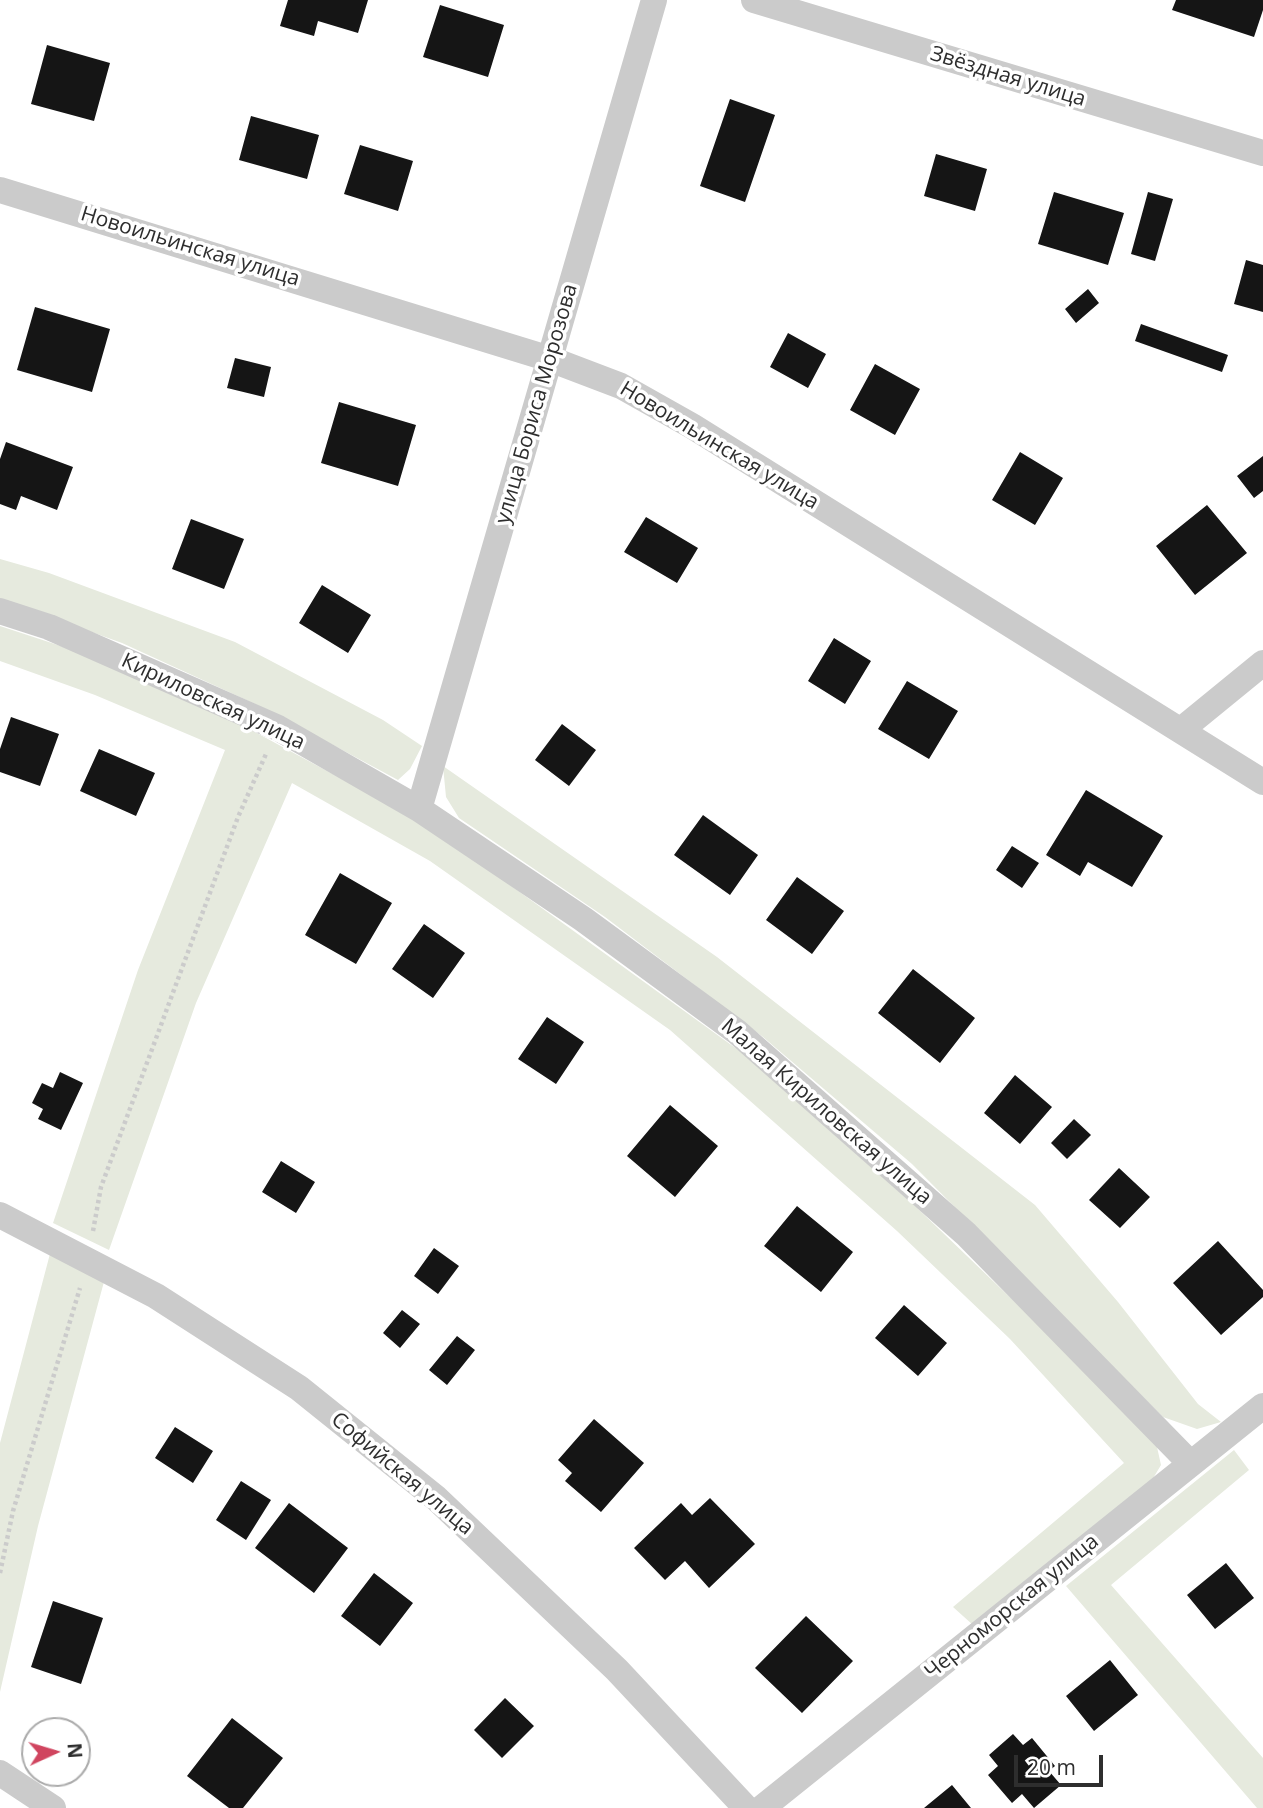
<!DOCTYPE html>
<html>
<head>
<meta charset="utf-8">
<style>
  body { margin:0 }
  #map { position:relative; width:1263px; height:1808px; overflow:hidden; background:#fff; font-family:"Open Sans",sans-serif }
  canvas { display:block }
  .north { position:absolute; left:21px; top:1717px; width:70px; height:70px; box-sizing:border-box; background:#fff; border:2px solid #ababab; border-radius:50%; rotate:86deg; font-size:19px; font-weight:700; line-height:28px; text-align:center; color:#2e2e2e }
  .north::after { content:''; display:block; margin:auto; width:24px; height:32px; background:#d0455f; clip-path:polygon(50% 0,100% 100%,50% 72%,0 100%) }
  .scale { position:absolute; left:1014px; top:1755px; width:89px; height:32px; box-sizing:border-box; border:4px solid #2e2e2e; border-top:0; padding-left:9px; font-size:21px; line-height:24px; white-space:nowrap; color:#2e2e2e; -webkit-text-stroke:5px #fff; paint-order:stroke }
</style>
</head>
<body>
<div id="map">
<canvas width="1263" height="1808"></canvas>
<div class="north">N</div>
<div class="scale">20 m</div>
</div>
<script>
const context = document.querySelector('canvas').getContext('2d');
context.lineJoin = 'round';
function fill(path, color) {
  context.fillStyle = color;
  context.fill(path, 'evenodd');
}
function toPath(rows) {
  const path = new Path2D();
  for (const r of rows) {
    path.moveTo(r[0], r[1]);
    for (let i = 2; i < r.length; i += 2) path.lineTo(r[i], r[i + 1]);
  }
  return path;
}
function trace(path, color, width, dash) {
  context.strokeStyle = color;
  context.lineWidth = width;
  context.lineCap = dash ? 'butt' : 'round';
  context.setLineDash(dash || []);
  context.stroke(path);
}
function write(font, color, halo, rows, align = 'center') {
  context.font = font + ' "Open Sans",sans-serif';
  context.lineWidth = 7;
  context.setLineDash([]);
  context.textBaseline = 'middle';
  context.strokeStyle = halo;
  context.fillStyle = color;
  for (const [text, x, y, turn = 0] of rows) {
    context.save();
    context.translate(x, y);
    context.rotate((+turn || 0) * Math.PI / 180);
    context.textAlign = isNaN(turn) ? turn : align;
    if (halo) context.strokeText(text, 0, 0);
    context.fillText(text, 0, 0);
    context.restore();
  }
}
fill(toPath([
  [0,559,49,573,235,642,383,720,422,746,410,769,398,780,266,709,122,643,0,599],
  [0,626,73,650,242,725,427,825,741,1052,914,1205,1045,1331,1157,1447,1161,1465,1149,1485,973,1625,953,1607,1124,1463,1010,1339,897,1231,670,1030,430,861,292,783,196,1003,109,1250,53,1223,138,970,225,750,95,695,0,661],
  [443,766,717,957,1035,1205,1118,1302,1198,1404,1221,1422,1197,1429,1163,1417,912,1164,763,1037,605,917,459,818,446,797],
  [51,1250,105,1278,38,1526,0,1692,0,1443],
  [1234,1450,1249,1470,1111,1585,1263,1758,1263,1808,1257,1808,1066,1586]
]), '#e6eade');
fill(toPath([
  [288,0,368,0,358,33,318,21,314,36,280,26],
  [1176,0,1263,0,1263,10,1254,37,1172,10],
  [440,5,504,25,488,77,423,57],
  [47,45,110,63,94,121,31,104],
  [730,99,775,115,745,202,700,186],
  [251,116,319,135,307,179,239,160],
  [360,145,413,161,398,211,344,194],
  [936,154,987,169,975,211,924,196],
  [1054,192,1124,213,1108,265,1038,244],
  [1148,192,1173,199,1155,261,1131,254],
  [1246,260,1263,265,1263,312,1234,304],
  [1088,289,1099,303,1076,323,1065,309],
  [35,307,110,329,92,392,17,370],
  [1141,324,1228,355,1222,372,1135,341],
  [788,333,826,354,808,388,770,367],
  [235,358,271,367,264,397,227,388],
  [875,364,920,389,895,435,850,410],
  [339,402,416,425,398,486,321,463],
  [6,442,73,467,57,510,21,496,16,510,0,504,0,459],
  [1020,452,1063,478,1035,525,992,500],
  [1263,456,1263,491,1254,498,1237,476],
  [1207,505,1247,553,1195,595,1156,546],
  [646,517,698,548,677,583,624,552],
  [191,519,244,539,224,589,172,569],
  [322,585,371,615,348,653,299,623],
  [834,638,871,661,845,704,808,681],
  [907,681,958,711,929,759,878,729],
  [11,717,59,734,40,786,0,772,0,749],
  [562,724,596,750,569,786,535,760],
  [99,749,155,773,136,816,80,791],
  [1086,790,1163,836,1132,887,1088,862,1080,876,1046,855],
  [703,815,758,855,730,895,674,855],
  [1012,846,1039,863,1022,888,996,870],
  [340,873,392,903,356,964,305,935],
  [797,877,844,911,812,954,766,920],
  [424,924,465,953,433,998,392,969],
  [913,969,975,1018,940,1063,878,1013],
  [547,1017,584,1042,556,1084,518,1059],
  [60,1072,83,1083,61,1130,38,1119,43,1109,32,1103,42,1083,53,1088],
  [1015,1075,1052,1107,1020,1144,984,1113],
  [670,1105,718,1146,675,1197,627,1156],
  [1074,1119,1091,1135,1067,1159,1051,1143],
  [281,1161,315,1182,296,1213,262,1192],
  [1119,1168,1150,1197,1120,1228,1089,1200],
  [797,1206,853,1252,821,1292,764,1246],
  [1218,1241,1263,1290,1263,1297,1221,1335,1173,1283],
  [434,1248,459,1266,438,1294,414,1276],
  [904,1305,947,1343,918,1376,875,1338],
  [402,1310,420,1324,400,1348,383,1333],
  [457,1336,475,1350,447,1385,429,1370],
  [594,1419,644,1463,601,1512,565,1481,572,1473,558,1460],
  [175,1427,213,1451,193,1483,155,1458],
  [241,1481,271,1500,246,1540,216,1520],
  [710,1498,755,1544,709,1588,685,1561,665,1580,634,1548,681,1503,692,1515],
  [289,1503,348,1548,314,1593,255,1548],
  [1226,1563,1254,1598,1215,1629,1187,1595],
  [374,1573,413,1603,380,1646,341,1616],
  [53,1601,103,1618,81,1684,31,1667],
  [806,1616,853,1661,802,1713,755,1668],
  [1110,1660,1138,1695,1094,1731,1066,1696],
  [505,1698,534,1726,502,1758,474,1730],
  [232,1718,283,1758,243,1808,229,1808,187,1776],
  [1013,1734,1023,1745,1032,1738,1055,1766,1049,1771,1061,1785,1034,1808,1022,1794,1012,1803,988,1775,998,1766,989,1755],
  [952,1785,971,1808,924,1808]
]), '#151515');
trace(toPath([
  [93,1231,101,1187,238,817,266,754],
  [0,1573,13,1511,80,1288]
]), '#cbcbcb', 4.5, [3.5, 3.5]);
trace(toPath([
  [754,0,1263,153],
  [0,190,550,359,621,386,692,426,1263,782],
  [0,611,49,627,278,728,419,809,583,919,737,1032,966,1234,1191,1464],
  [1181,730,1263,663],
  [419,809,654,0],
  [0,1215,156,1296,299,1388,436,1498,617,1670,746,1808],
  [0,1773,53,1808],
  [762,1808,1263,1406]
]), '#cbcbcb', 26);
write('21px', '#2e2e2e', '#fff', [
  ["Звёздная улица",1008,77,17],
  ["Новоильинская улица",190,247,17],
  ["улица Бориса Морозова",537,404,-74],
  ["Новоильинская улица",719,446,31],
  ["Кириловская улица",213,702,25],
  ["Малая Кириловская улица",826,1112,41],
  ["Софийская улица",402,1474,40],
  ["Черноморская улица",1012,1607,-39]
]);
</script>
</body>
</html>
